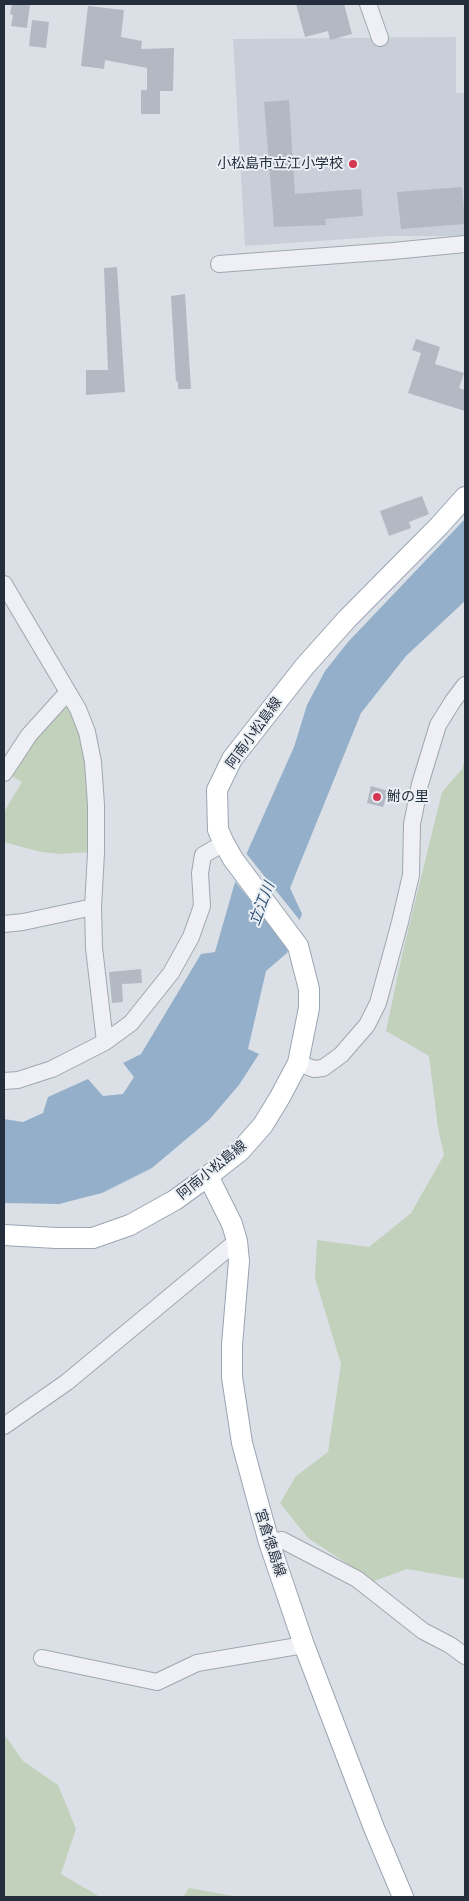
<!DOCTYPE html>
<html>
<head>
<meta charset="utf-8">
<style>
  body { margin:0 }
  #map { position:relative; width:469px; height:1901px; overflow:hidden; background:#dbe0e6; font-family:Quicksand,sans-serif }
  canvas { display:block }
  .frame { position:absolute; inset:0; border:5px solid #242e3d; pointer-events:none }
</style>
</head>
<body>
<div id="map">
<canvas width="469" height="1901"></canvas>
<div class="frame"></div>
</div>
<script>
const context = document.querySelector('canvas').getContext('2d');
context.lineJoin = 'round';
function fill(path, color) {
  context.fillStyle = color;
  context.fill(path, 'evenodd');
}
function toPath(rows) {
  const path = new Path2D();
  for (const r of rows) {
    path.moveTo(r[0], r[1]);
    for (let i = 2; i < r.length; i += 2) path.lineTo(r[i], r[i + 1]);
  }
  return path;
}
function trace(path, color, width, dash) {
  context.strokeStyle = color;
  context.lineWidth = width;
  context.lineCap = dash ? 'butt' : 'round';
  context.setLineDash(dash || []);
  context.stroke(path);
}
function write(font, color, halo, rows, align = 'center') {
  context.font = font + ' Quicksand,"Noto Sans JP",sans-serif';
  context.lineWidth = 4;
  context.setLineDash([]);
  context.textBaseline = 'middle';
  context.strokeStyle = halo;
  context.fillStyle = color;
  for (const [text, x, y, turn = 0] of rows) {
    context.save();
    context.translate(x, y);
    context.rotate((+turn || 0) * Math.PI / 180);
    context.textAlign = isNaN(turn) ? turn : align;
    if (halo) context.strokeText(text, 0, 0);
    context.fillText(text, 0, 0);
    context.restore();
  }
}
fill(toPath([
  [456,37,456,93,465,93,465,236,390,236,245,246,233,39]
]), '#c9cfd9');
fill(toPath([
  [68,704,85,744,91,852,61,854,41,852,7,843,4,841,4,812,22,782,10,775,32,741],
  [465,758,465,1579,407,1569,374,1581,308,1538,280,1503,296,1476,328,1452,341,1364,315,1278,317,1240,369,1247,411,1213,444,1155,438,1128,429,1056,386,1031,402,955,442,792,462,769],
  [4,1734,23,1761,58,1785,76,1829,61,1874,100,1897,4,1897],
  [189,1888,239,1897,183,1897]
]), '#c2d1bb');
fill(toPath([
  [465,519,465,601,406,656,361,713,290,888,302,914,287,953,266,971,248,1049,259,1054,239,1085,209,1120,152,1168,102,1193,59,1204,4,1203,4,1119,23,1122,43,1113,48,1097,88,1079,103,1096,123,1094,134,1077,123,1063,141,1054,201,954,215,952,237,875,294,747,307,705,325,671,348,642]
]), '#93afc9');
fill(toPath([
  [245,852,302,923,290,954,280,937,233,879]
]), '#dbe0e6');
fill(toPath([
  [12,4,30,4,27,28,11,26,13,15,10,14],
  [296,4,344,4,352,34,330,40,328,31,305,37],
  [88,6,124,10,121,37,142,41,141,49,174,48,173,91,160,91,160,114,141,114,141,90,147,90,147,68,105,60,104,69,81,66],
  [32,20,49,22,46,48,29,46],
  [289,100,295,194,361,189,363,216,325,219,326,225,274,227,264,102],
  [462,187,465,224,401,229,397,192],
  [117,267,125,392,86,395,86,370,108,370,104,268],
  [185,294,191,389,178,389,178,381,176,382,171,296],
  [416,339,440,347,435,364,464,373,459,388,465,390,465,411,408,393,421,353,412,350],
  [422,496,429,514,409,522,411,528,389,536,380,511],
  [371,786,388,791,383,807,367,803],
  [141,969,142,983,122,984,123,1002,112,1003,109,972]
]), '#b2b9c3');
const minor = toPath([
  [368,4,380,38],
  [219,264,393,251,465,244],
  [4,584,78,709,87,732,93,762,96,805,96,853,93,907,94,948,105,1042],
  [4,773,29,735,67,693],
  [4,924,23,922,93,907],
  [298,1063,314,1069,323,1068,341,1055,367,1025,378,1003,400,922,411,875,412,824,420,784,438,725,453,701,465,685],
  [4,1081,18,1080,52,1069,105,1042,131,1023,171,973,191,937,202,906,200,873,203,855,224,843],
  [4,1426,67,1382,237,1241],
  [269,1542,282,1540,357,1579,423,1631,450,1645,465,1656],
  [42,1658,157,1682,197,1663,304,1645]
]);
const major = toPath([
  [208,1176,232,1224,237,1241,239,1261,232,1345,232,1377,242,1443,259,1506,269,1542,304,1645,374,1828,403,1897],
  [4,1235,56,1238,93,1238,130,1225,175,1200,208,1176,240,1151,263,1125,280,1097,298,1063,309,1008,309,989,298,946,233,859,224,843,218,830,217,790,232,759,305,666,347,619,439,526,465,497]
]);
trace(minor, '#a0a7b0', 18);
trace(major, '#9aa5b3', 22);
trace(minor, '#eef0f5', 16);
trace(major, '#fff', 20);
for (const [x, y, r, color] of [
  [353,164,5,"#d53654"],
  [377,797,5,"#d53654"]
]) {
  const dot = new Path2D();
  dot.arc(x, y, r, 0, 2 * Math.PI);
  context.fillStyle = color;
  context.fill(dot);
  trace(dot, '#eaeff4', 2);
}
write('14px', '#242e3d', '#eaeff4', [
  ["小松島市立江小学校",343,164],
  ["鮒の里",387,797,"left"]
], 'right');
write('14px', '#242e3d', '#eaeff4', [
  ["阿南小松島線",254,733,-54],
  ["阿南小松島線",212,1170,-39],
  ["宮倉徳島線",270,1543,72]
]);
write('italic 15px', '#2d4e73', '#eaeff4', [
  ["立江川",262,904,-69]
]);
</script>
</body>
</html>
